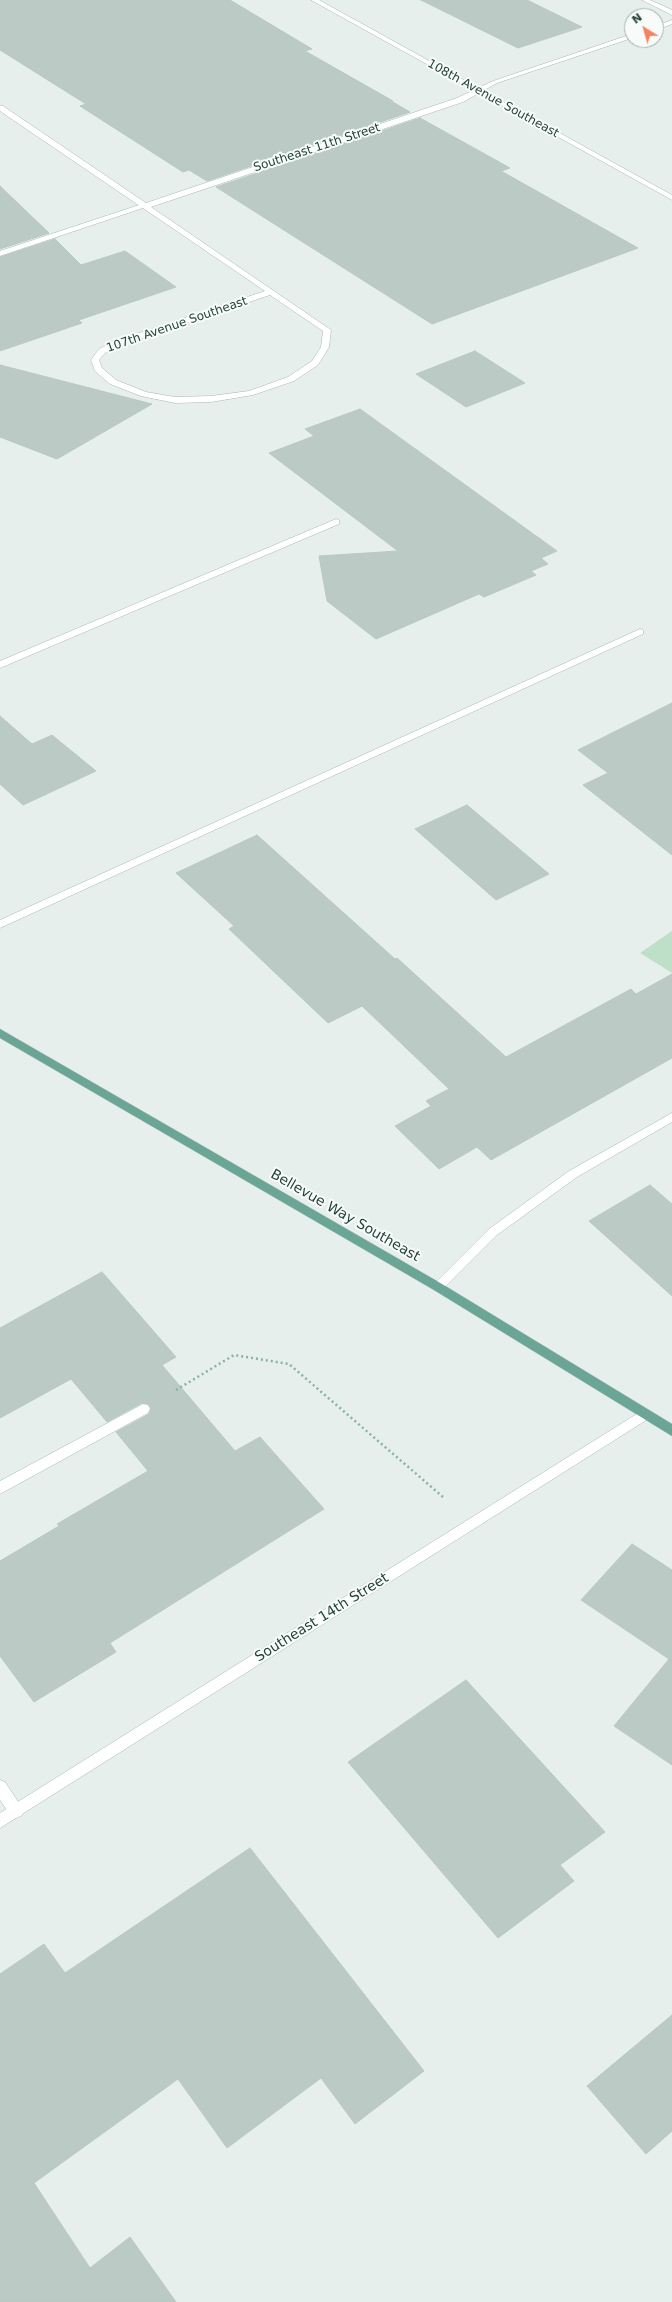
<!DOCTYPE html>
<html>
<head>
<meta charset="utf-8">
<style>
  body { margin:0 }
  #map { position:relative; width:672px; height:2302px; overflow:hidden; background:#e6efeb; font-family:"DejaVu Sans",sans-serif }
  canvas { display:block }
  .north { position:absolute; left:624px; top:8px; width:40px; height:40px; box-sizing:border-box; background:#f7fbf9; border:1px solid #a3b1ad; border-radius:50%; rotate:323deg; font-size:11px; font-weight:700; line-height:16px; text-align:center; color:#24423a }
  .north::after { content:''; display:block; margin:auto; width:14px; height:18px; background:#f4845f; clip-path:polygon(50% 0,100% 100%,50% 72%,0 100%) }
</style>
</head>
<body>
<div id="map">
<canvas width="672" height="2302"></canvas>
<div class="north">N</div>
</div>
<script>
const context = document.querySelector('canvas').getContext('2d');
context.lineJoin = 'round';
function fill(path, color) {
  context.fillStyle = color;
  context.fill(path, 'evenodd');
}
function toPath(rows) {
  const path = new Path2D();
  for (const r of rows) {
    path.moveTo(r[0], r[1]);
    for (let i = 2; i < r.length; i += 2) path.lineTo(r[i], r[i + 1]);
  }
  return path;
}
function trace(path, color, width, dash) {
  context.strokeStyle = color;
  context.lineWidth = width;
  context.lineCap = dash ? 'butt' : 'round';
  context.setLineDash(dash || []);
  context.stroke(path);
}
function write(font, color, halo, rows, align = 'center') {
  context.font = font + ' "DejaVu Sans",sans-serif';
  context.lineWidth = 4;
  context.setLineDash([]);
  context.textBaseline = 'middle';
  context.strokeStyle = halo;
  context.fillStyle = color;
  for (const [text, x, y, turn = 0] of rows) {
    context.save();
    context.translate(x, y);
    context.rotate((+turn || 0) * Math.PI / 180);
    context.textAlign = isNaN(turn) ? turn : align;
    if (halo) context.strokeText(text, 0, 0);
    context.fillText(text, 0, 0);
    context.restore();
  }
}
fill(toPath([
  [672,931,672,973,640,953]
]), '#bfe0c8');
const building = toPath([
  [0,0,230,0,312,49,305,51,393,101,391,101,410,112,207,181,189,170,183,172,80,106,86,104,0,50,0,0],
  [421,0,527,0,582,27,518,48,421,0],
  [420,118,510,168,501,171,638,248,432,324,216,187,420,118],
  [0,186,49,233,0,249,0,186],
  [55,239,81,265,125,251,176,287,79,320,82,323,0,351,0,257,55,239],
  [475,351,525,383,466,407,416,374,475,351],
  [0,365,152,404,57,459,0,437,0,365],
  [360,409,557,551,541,558,548,564,531,571,536,575,484,597,479,594,376,639,327,601,319,556,398,551,269,453,314,436,305,429,360,409],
  [672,703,672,855,583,785,608,773,578,750,672,703],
  [0,716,32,744,52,735,96,771,23,805,0,784,0,716],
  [467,805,549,874,496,900,415,829,467,805],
  [257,835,395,959,397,958,506,1057,631,989,636,994,672,974,672,1058,491,1160,477,1147,439,1169,395,1126,431,1106,426,1101,449,1089,362,1006,328,1023,229,929,234,926,176,873,257,835],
  [650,1185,672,1204,672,1296,589,1221,650,1185],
  [102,1272,176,1357,162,1365,235,1451,260,1437,324,1509,110,1643,116,1652,34,1702,0,1656,0,1561,59,1526,57,1524,148,1471,116,1432,149,1414,151,1408,148,1404,142,1403,107,1422,71,1379,0,1418,0,1328,102,1272],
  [632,1544,672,1570,672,1765,614,1726,669,1659,581,1600,632,1544],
  [466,1680,605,1832,560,1865,574,1881,498,1938,348,1762,466,1680],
  [250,1848,424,2071,355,2124,321,2078,227,2148,178,2079,34,2183,90,2268,130,2237,176,2302,0,2302,0,1974,44,1944,65,1973,250,1848],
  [672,2015,672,2131,646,2154,587,2086,672,2015]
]);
fill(building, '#bbcac4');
trace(building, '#b8c9c2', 1);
const service = toPath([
  [142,204,149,206,0,256,0,251,142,204],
  [336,519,339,520,339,524,0,668,0,661,336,519],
  [640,629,643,630,643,634,0,928,0,920,640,629],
  [672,1113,672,1122,577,1177,497,1235,442,1290,434,1290,432,1287,434,1284,489,1229,569,1171,672,1113],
  [143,1404,148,1405,150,1409,148,1413,0,1494,0,1481,143,1404],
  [0,1780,5,1782,21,1806,24,1811,21,1816,16,1818,11,1816,0,1800,0,1780]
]);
const minor = toPath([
  [642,0,650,0,672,10,672,15,642,0],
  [672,20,672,24,656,30,656,26,672,20],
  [632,34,632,38,497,83,463,102,151,207,331,330,329,347,318,365,294,381,253,395,211,402,175,403,141,396,110,384,95,371,91,360,99,349,115,341,265,291,0,111,0,106,3,106,146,203,457,98,493,81,632,34],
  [270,295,323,331,321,347,312,361,288,377,249,391,211,396,175,397,146,392,116,380,102,368,99,360,105,353,121,345,270,295],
  [643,1410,648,1411,650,1415,648,1419,0,1828,0,1813,643,1410]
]);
const tertiary = toPath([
  [311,0,319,0,672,195,672,200,311,0]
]);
const primary = toPath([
  [0,1029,442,1284,672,1424,672,1436,434,1290,0,1038,0,1029]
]);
trace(service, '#a8b8b2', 1);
trace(minor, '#a8b8b2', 1);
trace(tertiary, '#a8b8b2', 1);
trace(primary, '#c2cac8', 1);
trace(toPath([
  [176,1390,234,1355,289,1364,443,1497]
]), '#86b3a5', 2.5, [2, 3]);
fill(service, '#fff');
fill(minor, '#fff');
fill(tertiary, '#fff');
fill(primary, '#6aa596');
write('12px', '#24423a', '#f7fbf9', [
  ["108th Avenue Southeast",493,99,29],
  ["Southeast 11th Street",317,148,-18],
  ["107th Avenue Southeast",177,325,-19]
]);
write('14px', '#24423a', '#f7fbf9', [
  ["Bellevue Way Southeast",345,1216,30],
  ["Southeast 14th Street",322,1618,-32]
]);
</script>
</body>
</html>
